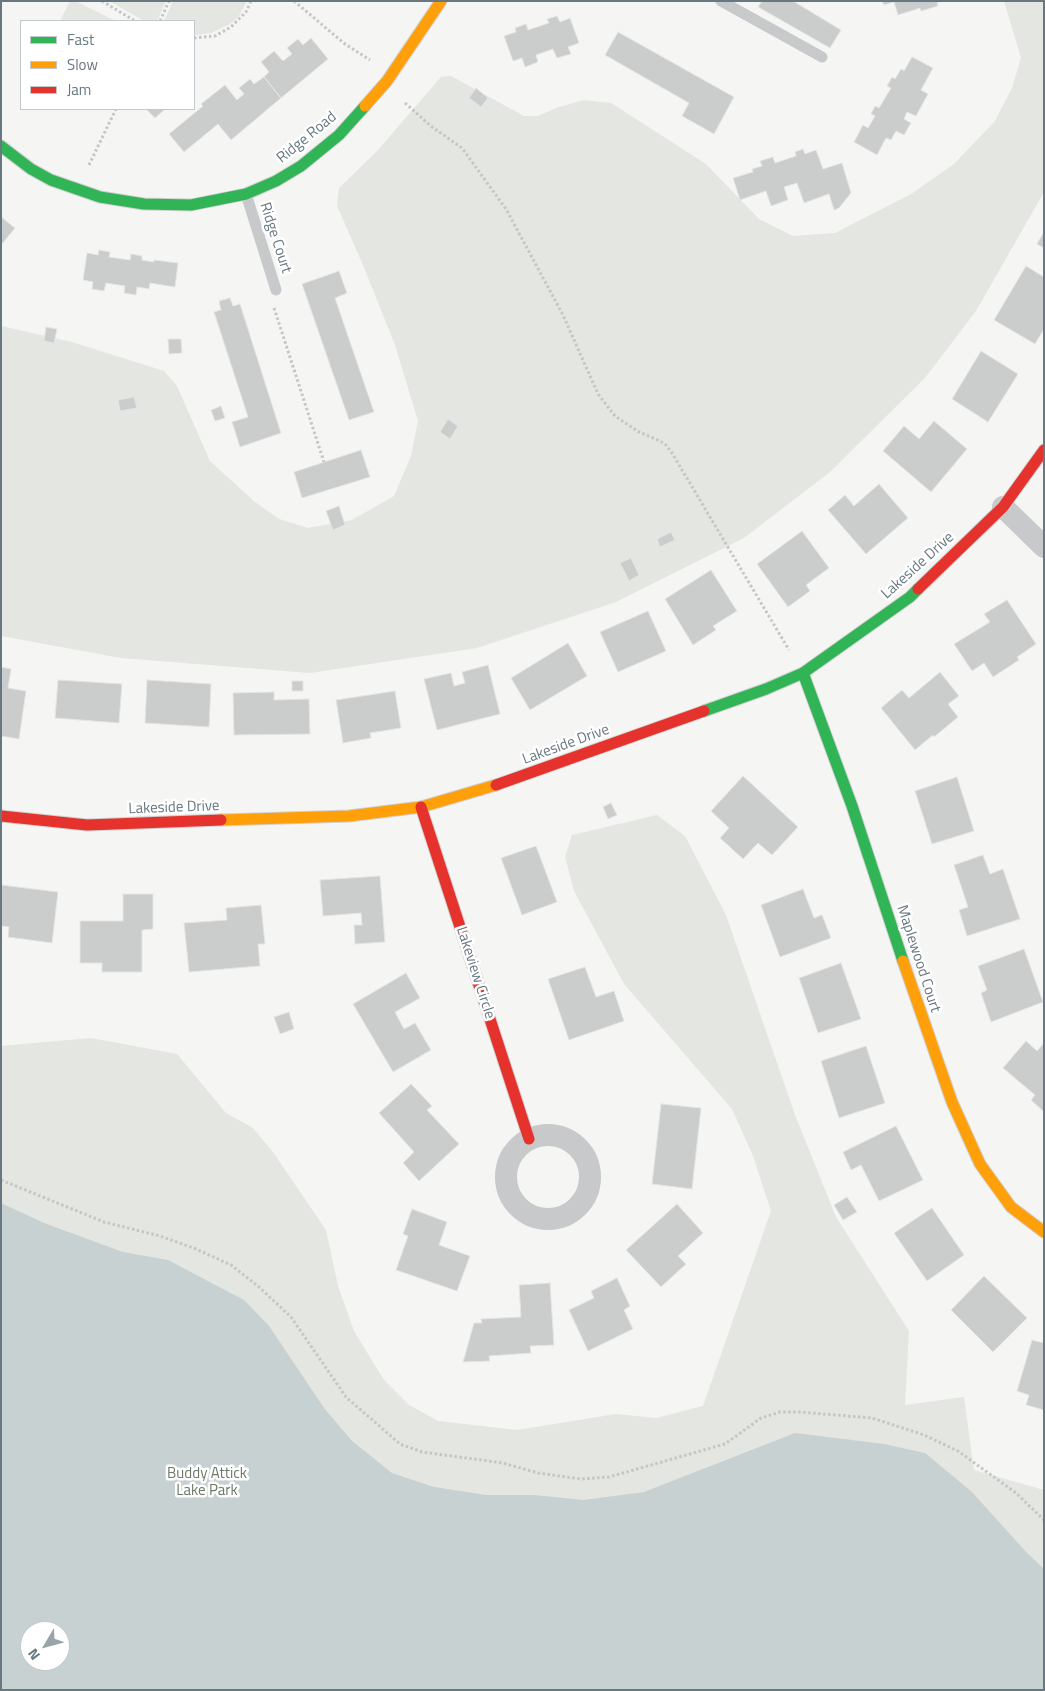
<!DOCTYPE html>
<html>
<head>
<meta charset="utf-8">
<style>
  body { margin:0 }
  #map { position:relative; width:1045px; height:1691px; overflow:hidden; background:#f5f5f4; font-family:"Titillium Web",sans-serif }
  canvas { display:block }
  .frame { position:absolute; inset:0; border:2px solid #677881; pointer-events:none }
  .legend { position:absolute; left:20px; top:20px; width:175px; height:90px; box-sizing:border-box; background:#fff; border:1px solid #c2c9cd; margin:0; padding:6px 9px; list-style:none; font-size:15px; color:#677881 }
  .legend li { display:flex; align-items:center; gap:10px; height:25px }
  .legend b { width:25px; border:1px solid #c2c9cd }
  .north { position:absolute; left:20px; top:1621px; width:50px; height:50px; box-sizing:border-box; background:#fff; border:1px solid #c2c9cd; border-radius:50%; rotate:233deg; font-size:14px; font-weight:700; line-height:20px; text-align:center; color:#677881 }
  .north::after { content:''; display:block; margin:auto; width:18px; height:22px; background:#99a4a9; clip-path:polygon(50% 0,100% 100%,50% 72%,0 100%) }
</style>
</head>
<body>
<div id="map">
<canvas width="1045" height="1691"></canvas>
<div class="frame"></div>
<ul class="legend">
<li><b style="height:6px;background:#30b455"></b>Fast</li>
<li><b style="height:6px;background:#ff9f0a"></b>Slow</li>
<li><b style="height:6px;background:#e5322d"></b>Jam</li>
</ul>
<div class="north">N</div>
</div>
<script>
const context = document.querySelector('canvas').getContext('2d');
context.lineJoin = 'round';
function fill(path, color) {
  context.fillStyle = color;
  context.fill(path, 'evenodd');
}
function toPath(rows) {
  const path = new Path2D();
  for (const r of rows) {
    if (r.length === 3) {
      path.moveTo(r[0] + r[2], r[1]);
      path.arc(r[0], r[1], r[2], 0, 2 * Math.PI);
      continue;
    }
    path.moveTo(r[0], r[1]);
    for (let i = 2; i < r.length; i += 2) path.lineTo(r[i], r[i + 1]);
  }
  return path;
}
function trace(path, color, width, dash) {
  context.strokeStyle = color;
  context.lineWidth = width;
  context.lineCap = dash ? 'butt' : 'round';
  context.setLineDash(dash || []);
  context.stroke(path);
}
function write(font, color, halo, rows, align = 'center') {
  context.font = font + ' "Titillium Web",sans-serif';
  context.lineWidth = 5;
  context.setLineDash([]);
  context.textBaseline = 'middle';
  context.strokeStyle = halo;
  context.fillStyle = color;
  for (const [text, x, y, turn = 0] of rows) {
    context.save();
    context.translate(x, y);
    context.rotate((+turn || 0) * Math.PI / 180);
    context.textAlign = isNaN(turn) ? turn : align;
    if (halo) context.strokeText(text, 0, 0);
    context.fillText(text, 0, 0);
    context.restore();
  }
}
fill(toPath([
  [70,1,75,1,116,21,60,21],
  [109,1,166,1,157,21,144,21],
  [173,1,247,1,239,16,230,24,211,33,196,35,194,35,194,21,164,21],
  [1004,1,1044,1,1044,192,976,311,925,378,830,472,744,538,616,602,477,648,310,673,121,658,1,636,1,326,72,342,164,371,177,386,210,461,255,502,279,519,308,528,352,520,394,496,411,456,418,421,395,345,363,265,337,206,339,188,377,151,441,77,451,76,524,116,538,116,556,108,584,100,611,103,706,164,759,219,793,236,835,233,911,194,954,164,995,121,1012,88,1021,58],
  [657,815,685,836,726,915,795,1115,836,1217,909,1331,905,1405,964,1397,974,1470,1044,1490,1044,1690,1,1690,1,1046,91,1038,177,1054,226,1113,253,1128,273,1152,326,1230,338,1286,354,1331,384,1380,409,1405,438,1421,517,1430,616,1414,656,1418,703,1406,771,1211,753,1156,732,1109,624,984,574,891,565,857,572,835],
  [30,1631,60,1631,60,1661,30,1661]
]), '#e4e6e1');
fill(toPath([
  [1,1203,44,1223,123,1252,168,1260,244,1300,269,1326,324,1408,352,1441,392,1473,434,1487,486,1495,534,1495,584,1500,644,1492,795,1433,884,1444,925,1453,972,1492,1026,1552,1044,1569,1044,1690,2,1690],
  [30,1631,60,1631,60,1661,30,1661]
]), '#c7d1d2');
const building = toPath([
  [762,1,793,1,841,30,830,48,758,7,762,1],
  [882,1,941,1,937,3,938,6,921,11,920,8,898,15,894,2,884,5,882,1],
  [557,16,560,22,570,18,579,43,568,47,571,54,557,58,553,49,536,55,538,62,525,67,522,58,513,61,504,36,516,32,515,28,526,24,528,30,549,23,547,19,557,16],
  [618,32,734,97,714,134,682,116,689,103,605,55,618,32],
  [311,38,328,59,281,98,264,77,269,72,261,62,274,51,283,61,292,54,287,48,298,39,303,45,311,38],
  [912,57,933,68,921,90,928,94,916,116,907,112,904,119,911,123,904,135,896,131,891,140,886,138,877,155,854,142,863,125,868,128,875,116,871,114,875,106,879,108,891,88,887,86,892,77,895,79,901,69,904,71,912,57],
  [264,77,281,98,231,140,218,124,184,152,169,134,203,106,201,104,225,85,237,100,244,94,239,88,250,79,254,84,264,77],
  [476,88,488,98,481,107,469,98,476,88],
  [146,109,162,109,164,110,155,118,146,109],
  [803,149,805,154,816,150,823,169,842,163,851,193,839,208,834,210,829,194,804,203,797,183,784,187,788,200,771,206,766,191,740,200,733,178,753,172,752,169,762,166,760,161,773,157,775,163,796,156,795,152,803,149],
  [1,217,15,228,2,244,1,243,1,217],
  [1044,232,1044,248,1037,244,1044,232],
  [99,250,110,252,109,257,130,260,131,254,142,256,142,260,154,262,154,260,178,263,175,287,150,283,149,289,137,287,136,295,124,293,125,286,106,283,104,291,92,289,93,282,83,280,87,253,98,255,99,250],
  [1026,266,1044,277,1044,329,1035,344,994,320,1026,266],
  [339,271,347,293,335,298,374,412,349,420,302,284,339,271],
  [230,298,233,306,240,304,281,433,240,447,232,422,248,417,214,312,221,310,219,301,230,298],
  [46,327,57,329,54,343,44,341,46,327],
  [168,339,181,339,182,353,169,354,168,339],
  [981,351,1018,374,988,422,952,399,981,351],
  [134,397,137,408,120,411,118,400,134,397],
  [221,406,225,418,215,421,211,410,221,406],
  [448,419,458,426,450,439,440,432,448,419],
  [934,421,967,449,931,492,883,451,904,426,919,439,934,421],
  [361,450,370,477,302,498,294,472,361,450],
  [879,484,908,518,866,554,828,510,845,495,854,506,879,484],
  [339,506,345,525,333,530,326,511,339,506],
  [802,531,829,568,806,585,810,591,788,607,757,564,802,531],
  [671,532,675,540,660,547,657,539,671,532],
  [631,558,639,575,629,581,620,563,631,558],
  [711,570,737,611,713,626,716,630,693,645,665,599,711,570],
  [1007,600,1036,644,1017,657,1019,660,993,677,984,663,972,671,954,644,990,622,984,614,1007,600],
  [648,611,666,651,618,672,600,632,648,611],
  [568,643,587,676,530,710,511,678,568,643],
  [488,665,500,714,437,730,424,679,451,673,454,686,465,683,462,672,488,665],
  [1,667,11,669,8,688,26,691,19,739,1,736,1,667],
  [940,672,959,696,948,704,958,717,934,737,933,735,915,750,881,708,902,690,909,698,940,672],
  [58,680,122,684,119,723,55,718,58,680],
  [147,680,211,684,209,727,145,723,147,680],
  [292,681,303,681,303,691,292,691,292,681],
  [395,691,401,728,370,733,371,738,343,743,336,700,395,691],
  [274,692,274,700,309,699,310,734,234,735,233,693,274,692],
  [743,776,798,827,772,855,758,843,743,859,720,838,729,828,711,811,743,776],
  [957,777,974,831,932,844,915,791,957,777],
  [611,803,617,815,608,819,603,807,611,803],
  [536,846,557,902,522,915,501,858,536,846],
  [983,855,990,874,1003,869,1020,919,967,936,959,910,968,907,954,865,983,855],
  [380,876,385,942,355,944,354,925,362,925,361,913,323,916,320,880,380,876],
  [1,885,58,892,52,943,8,937,9,927,1,926,1,885],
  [803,889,814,918,822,915,831,938,780,957,761,905,803,889],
  [123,894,153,894,153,929,142,930,142,972,102,972,102,963,80,963,80,921,123,921,123,894],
  [261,905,265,944,258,944,260,966,189,972,184,923,227,920,226,908,261,905],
  [1024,949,1043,1002,991,1022,981,993,987,990,978,966,1024,949],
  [841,963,861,1019,818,1033,799,978,841,963],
  [585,967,596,997,614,991,624,1021,569,1040,548,979,585,967],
  [406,973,420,998,395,1012,404,1029,415,1023,431,1050,393,1072,353,1004,406,973],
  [289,1012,294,1029,280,1034,274,1017,289,1012],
  [1026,1041,1037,1051,1044,1043,1044,1112,1031,1100,1035,1095,1003,1068,1026,1041],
  [866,1046,885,1103,839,1118,821,1061,866,1046],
  [411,1084,432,1106,427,1110,459,1144,419,1181,403,1163,414,1152,379,1113,411,1084],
  [661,1104,701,1108,692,1189,652,1184,661,1104],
  [896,1126,923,1180,879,1201,861,1165,851,1170,843,1152,896,1126],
  [847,1197,857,1212,843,1220,834,1205,847,1197],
  [677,1204,703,1233,678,1256,686,1264,661,1287,626,1250,677,1204],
  [932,1208,964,1255,927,1281,894,1233,932,1208],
  [412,1209,447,1222,439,1245,470,1256,457,1291,396,1270,408,1236,403,1234,412,1209],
  [984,1276,1027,1318,993,1352,951,1310,984,1276],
  [617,1278,630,1306,624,1310,633,1329,588,1351,569,1310,594,1298,591,1291,617,1278],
  [550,1283,554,1345,530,1346,531,1353,489,1356,490,1361,463,1362,474,1323,482,1323,481,1319,521,1317,519,1285,550,1283],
  [1032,1340,1044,1343,1044,1410,1026,1405,1029,1395,1017,1391,1032,1340]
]);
fill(building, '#cbcdcd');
trace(building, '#e4e4e4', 1);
const fast = toPath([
  [1,146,31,169,51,180,100,197,144,204,191,205,246,194,276,181,301,166,339,135,365,106],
  [803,673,852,806,903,961],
  [704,711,766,689,803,673,910,597,918,589]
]);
const slow = toPath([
  [365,106,387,81,441,1],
  [221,820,349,816,421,807,496,785],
  [903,961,952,1102,980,1164,1011,1207,1044,1232]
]);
const jam = toPath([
  [918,589,1003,507,1044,450],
  [496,785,704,711],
  [421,807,529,1139],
  [1,816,87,825,221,820]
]);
trace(fast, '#d0d1d2', 13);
trace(slow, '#d0d1d2', 13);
trace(jam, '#d0d1d2', 13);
trace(toPath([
  [102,1,135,21],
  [294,1,345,44,370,60],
  [160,21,169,1],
  [194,38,215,36,231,27,246,12,251,1],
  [405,103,432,127,462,148,506,209,563,315,598,394,615,416,639,432,660,441,666,445,672,453,789,650],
  [89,165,116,109],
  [274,308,324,462],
  [1,1180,104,1222,160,1236,196,1249,231,1265,259,1287,291,1317,346,1397,400,1444,422,1452,503,1463,538,1473,581,1479,609,1477,725,1444,761,1418,780,1412,800,1412,872,1418,924,1435,958,1451,1016,1493,1044,1520]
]), '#c5c6c7', 3, [2.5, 2.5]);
trace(toPath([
  [721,1,822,57],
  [246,194,276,290]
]), '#c7c9ca', 11);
trace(toPath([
  [1003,507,1044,547],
  [548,1177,42]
]), '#c7c9ca', 22);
trace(fast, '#30b455', 11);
trace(slow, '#ff9f0a', 11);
trace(jam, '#e5322d', 11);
write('15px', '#677881', '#fff', [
  ["Ridge Road",307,138,-39],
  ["Ridge Court",275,238,72],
  ["Lakeside Drive",918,566,-42],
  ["Lakeside Drive",566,745,-20],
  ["Lakeside Drive",174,808,-2],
  ["Maplewood Court",918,959,72],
  ["Lakeview Circle",475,973,72]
]);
write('15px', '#6b7966', '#fff', [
  ["Buddy Attick",207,1474],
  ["Lake Park",207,1491]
]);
</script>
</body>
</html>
